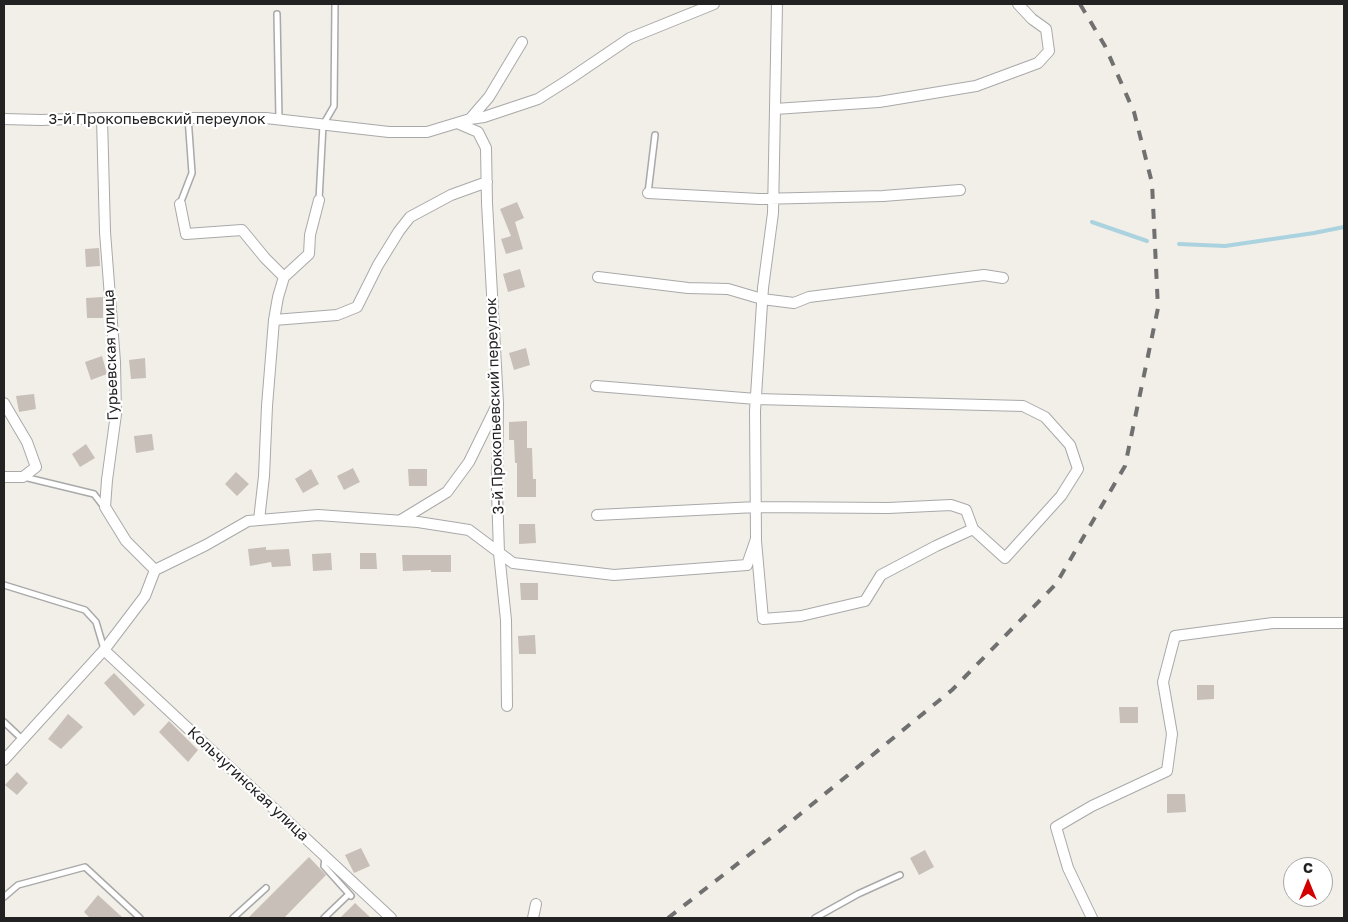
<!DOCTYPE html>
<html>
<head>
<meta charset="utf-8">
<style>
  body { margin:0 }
  #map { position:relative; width:1348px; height:922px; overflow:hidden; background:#f2efe9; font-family:"Golos Text",sans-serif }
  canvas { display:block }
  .frame { position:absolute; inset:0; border:5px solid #222; pointer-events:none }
  .north { position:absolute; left:1283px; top:857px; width:50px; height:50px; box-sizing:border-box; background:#fff; border:1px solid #a7a7a7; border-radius:50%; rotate:0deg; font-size:14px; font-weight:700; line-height:20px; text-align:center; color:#222 }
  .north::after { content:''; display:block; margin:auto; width:18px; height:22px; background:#d40000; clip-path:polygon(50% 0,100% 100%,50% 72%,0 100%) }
</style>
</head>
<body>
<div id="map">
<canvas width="1348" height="922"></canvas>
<div class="frame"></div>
<div class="north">С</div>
</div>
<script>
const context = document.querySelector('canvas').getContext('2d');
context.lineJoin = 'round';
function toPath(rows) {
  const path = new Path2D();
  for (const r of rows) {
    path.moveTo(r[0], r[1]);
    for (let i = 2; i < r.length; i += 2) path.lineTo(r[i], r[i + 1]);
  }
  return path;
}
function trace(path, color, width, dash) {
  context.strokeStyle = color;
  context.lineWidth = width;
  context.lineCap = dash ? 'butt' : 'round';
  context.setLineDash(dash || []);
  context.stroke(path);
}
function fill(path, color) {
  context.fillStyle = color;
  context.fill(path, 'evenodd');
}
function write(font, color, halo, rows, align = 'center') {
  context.font = font + ' "Golos Text",sans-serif';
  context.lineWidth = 4.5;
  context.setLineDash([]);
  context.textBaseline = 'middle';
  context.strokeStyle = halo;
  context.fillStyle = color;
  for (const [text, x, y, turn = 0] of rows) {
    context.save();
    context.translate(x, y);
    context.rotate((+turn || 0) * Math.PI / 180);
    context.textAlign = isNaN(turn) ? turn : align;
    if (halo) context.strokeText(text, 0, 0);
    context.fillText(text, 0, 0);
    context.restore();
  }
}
trace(toPath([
  [1092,222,1147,241],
  [1179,244,1225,246,1314,233,1344,227]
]), '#aad3df', 4);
fill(toPath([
  [517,202,524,218,515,222,523,249,506,254,501,239,511,236,500,209],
  [99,248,100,266,86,267,85,249],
  [520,269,525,287,508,292,503,274],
  [103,297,103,318,87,318,86,298],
  [526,348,530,365,514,370,509,353],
  [102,356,107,374,91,380,85,362],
  [145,358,146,378,131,379,129,360],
  [34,394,36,409,19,412,16,396],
  [527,421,527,448,532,448,533,479,536,479,536,497,517,497,517,463,515,463,514,440,509,440,509,422],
  [152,434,154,450,136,453,134,436],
  [86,444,95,458,80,467,72,454],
  [353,468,360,482,344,490,337,476],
  [311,469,319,484,303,493,295,479],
  [408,469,427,469,427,486,409,486],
  [236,472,249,484,237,496,225,484],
  [519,524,535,524,536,543,519,544],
  [266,547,266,550,289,549,291,566,272,567,271,562,250,566,248,549],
  [331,553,332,570,313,571,312,554],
  [360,553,376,553,377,569,360,569],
  [402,555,451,555,451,572,431,572,431,570,403,571],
  [520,583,538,583,538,600,521,600],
  [535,635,536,654,519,654,518,636],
  [114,673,145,705,134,716,104,683],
  [1197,685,1214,685,1214,699,1197,700],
  [1119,707,1138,707,1138,723,1120,723],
  [68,714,83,727,61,749,48,739],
  [169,721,198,750,188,762,159,732],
  [17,772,28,783,17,795,5,785],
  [1167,794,1185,794,1186,812,1167,813],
  [361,848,370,866,354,873,345,855],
  [925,850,934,867,919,875,910,858],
  [309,857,326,875,284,918,248,918],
  [98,895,123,918,90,918,84,912],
  [355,903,371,918,340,918]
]), '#c7bfb8');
const lane = toPath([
  [277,14,279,119],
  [648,193,655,135],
  [319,200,323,125,334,106,335,4],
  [180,204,192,173,188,117],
  [24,477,94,494,104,507],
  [4,585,85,610,96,622,104,649],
  [4,722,22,739],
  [325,857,324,866,351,896],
  [4,897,18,885,85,867,140,918],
  [233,918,266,888],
  [324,918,349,894],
  [815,918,858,894,900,875]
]);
const street = toPath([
  [775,109,879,102,976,86,1038,63,1049,51,1046,29,1032,19,1018,4],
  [102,118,105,232,115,362,116,414,107,480,105,507,126,541,155,570],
  [4,119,41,120,102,118,266,118,389,132,427,132,470,119,489,97,522,42],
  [470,119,484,117,538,99,568,80,630,38,714,4],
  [457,123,478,132,486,148,487,203,498,403,497,491,499,553,506,620,507,706],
  [648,193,759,199,883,196,960,190],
  [180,204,186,234,242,230,265,258,284,277],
  [598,277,688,288,728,289,762,299,794,303,809,297,984,275,1003,278],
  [274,320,278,297,284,277,309,254,310,235,319,200],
  [596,386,756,399,1023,406,1045,417,1070,445,1078,469,1061,496,1005,558,973,529,936,546,881,575,865,601,801,616,763,619,756,541],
  [4,403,27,442,36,467,23,477,4,477],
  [597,515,756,507,888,508,951,505,966,510,973,529],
  [259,520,264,476,267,406,274,320,337,315,357,307,378,265,399,231,410,217,451,195,487,182],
  [401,520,447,492,469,462,496,407],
  [155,570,206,545,248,521,318,515,418,522,469,530,513,563,614,575,747,565,756,539,755,411,763,288,773,213,777,4],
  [104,650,391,918],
  [4,760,104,650,145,596,155,570],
  [533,918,536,904],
  [1092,918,1068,868,1056,827,1092,806,1167,771,1172,734,1163,682,1175,636,1273,623,1344,623]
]);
trace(lane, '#a9a9a9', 8);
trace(street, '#a9a9a9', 12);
trace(lane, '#fff', 5);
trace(street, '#fff', 10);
trace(toPath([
  [668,918,777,833,952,690,1056,584,1125,466,1158,308,1152,183,1134,112,1105,46,1080,4]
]), '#707070', 4, [10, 10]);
write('15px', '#222', '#fff', [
  ["3-й Прокопьевский переулок",157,119],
  ["Гурьевская улица",111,355,-92],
  ["3-й Прокопьевский переулок",495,406,-92],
  ["Кольчугинская улица",248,784,43]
]);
</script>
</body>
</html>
